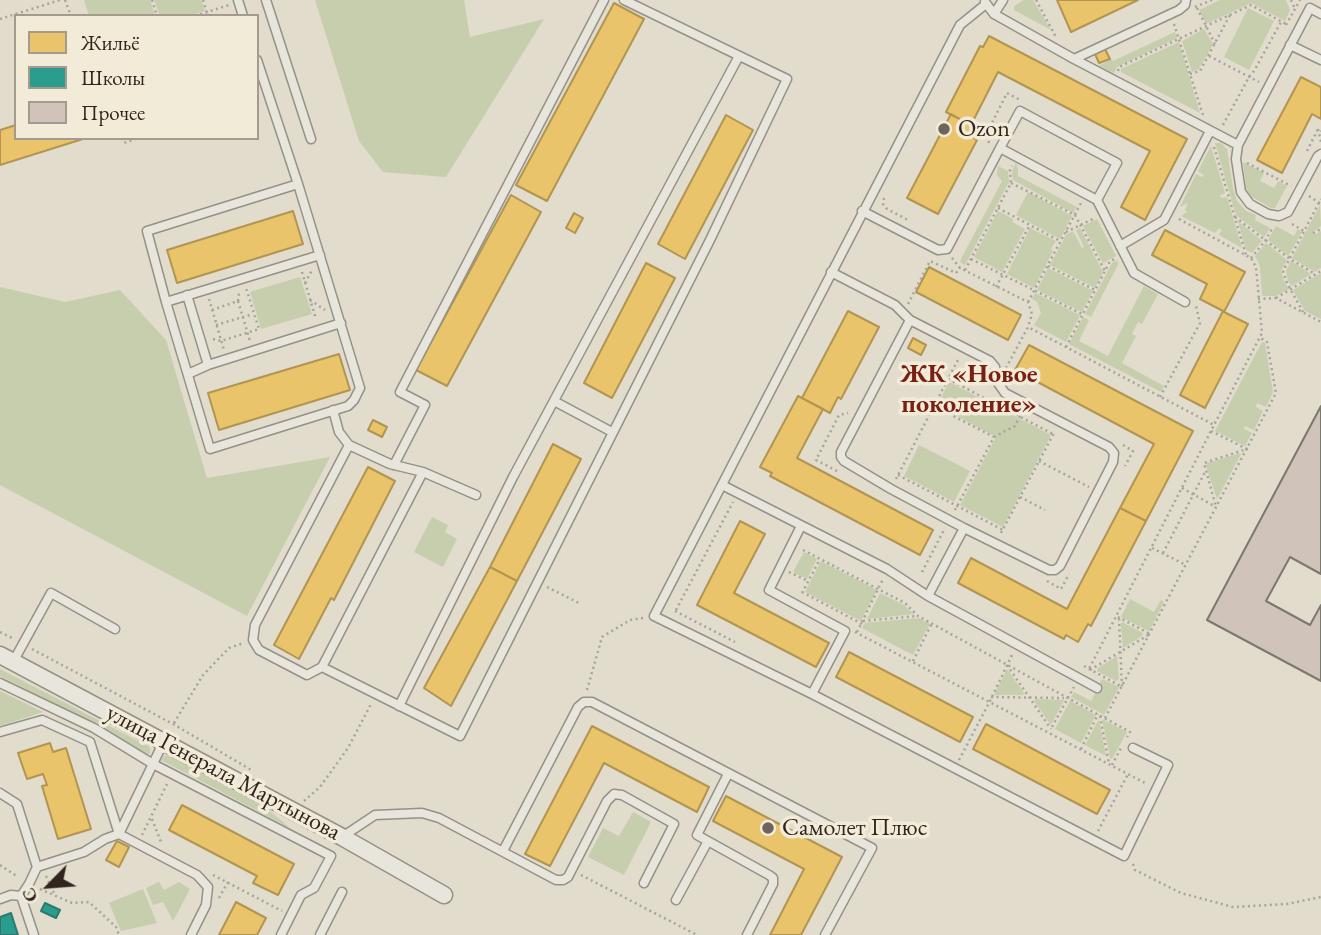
<!DOCTYPE html>
<html>
<head>
<meta charset="utf-8">
<style>
  body { margin:0 }
  #map { position:relative; width:1321px; height:935px; overflow:hidden; background:#e1dccb; font-family:"EB Garamond",serif }
  canvas { display:block }
  .legend { position:absolute; left:14px; top:14px; width:245px; height:126px; box-sizing:border-box; background:#f1ebd8; border:2px solid #a49b8e; margin:0; padding:9px 12px; list-style:none; font-size:21px; color:#31241e }
  .legend li { display:flex; align-items:center; gap:14px; height:35px }
  .legend b { width:35px; border:2px solid #a49b8e }
  .north { position:absolute; left:14px; top:851px; width:70px; height:70px; -webkit-text-stroke:5px #f1ebd8; paint-order:stroke; rotate:245deg; font-size:19px; font-weight:700; line-height:28px; text-align:center; color:#31241e }
  .north::after { content:''; display:block; margin:auto; width:24px; height:32px; background:#31241e; clip-path:polygon(50% 0,100% 100%,50% 72%,0 100%) }
</style>
</head>
<body>
<div id="map">
<canvas width="1321" height="935"></canvas>
<ul class="legend">
<li><b style="height:19px;background:#e9c46a"></b>Жильё</li>
<li><b style="height:19px;background:#2a9d8f"></b>Школы</li>
<li><b style="height:19px;background:#d0c3b9"></b>Прочее</li>
</ul>
<div class="north">С</div>
</div>
<script>
const context = document.querySelector('canvas').getContext('2d');
context.lineJoin = 'round';
function fill(path, color) {
  context.fillStyle = color;
  context.fill(path, 'evenodd');
}
function toPath(rows) {
  const path = new Path2D();
  for (const r of rows) {
    path.moveTo(r[0], r[1]);
    for (let i = 2; i < r.length; i += 2) path.lineTo(r[i], r[i + 1]);
  }
  return path;
}
function trace(path, color, width, dash) {
  context.strokeStyle = color;
  context.lineWidth = width;
  context.lineCap = dash ? 'butt' : 'round';
  context.setLineDash(dash || []);
  context.stroke(path);
}
function write(font, color, halo, rows, align = 'center') {
  context.font = font + ' "EB Garamond",serif';
  context.lineWidth = 7;
  context.setLineDash([]);
  context.textBaseline = 'middle';
  context.strokeStyle = halo;
  context.fillStyle = color;
  for (const [text, x, y, turn = 0] of rows) {
    context.save();
    context.translate(x, y);
    context.rotate((+turn || 0) * Math.PI / 180);
    context.textAlign = isNaN(turn) ? turn : align;
    if (halo) context.strokeText(text, 0, 0);
    context.fillText(text, 0, 0);
    context.restore();
  }
}
fill(toPath([
  [84,0,150,0,155,16,89,16],
  [154,0,201,0,205,11,189,16,160,16],
  [315,0,464,0,470,37,544,19,446,177,383,172,359,141],
  [1024,0,1033,0,1051,30,1014,10,1014,6],
  [1220,0,1286,0,1290,10,1285,21,1251,3,1206,24,1199,10],
  [1248,8,1274,21,1249,70,1224,57],
  [1204,29,1213,44,1199,69,1192,72,1182,41],
  [1175,32,1177,38,1117,67,1114,73,1098,66,1112,59,1113,61],
  [1179,42,1197,103,1200,113,1121,72,1121,69],
  [1215,143,1221,143,1227,149,1233,189,1237,201,1246,211,1256,215,1255,220,1270,228,1264,237,1236,215],
  [1211,146,1225,193,1220,195,1221,198,1227,197,1242,248,1219,235,1222,230,1219,228,1215,233,1181,216,1187,212,1185,210,1188,203,1180,207,1196,174,1202,177,1204,175,1198,171],
  [1243,162,1264,173,1260,181,1274,188,1278,181,1287,186,1275,208,1271,208,1249,195,1246,188],
  [1016,163,1018,170,1018,176,1077,207,1073,213,1013,180,1012,171],
  [998,166,1008,171,1009,182,965,265,960,262,961,259,1002,181,997,175],
  [1028,192,1072,216,1060,239,1016,215],
  [1320,205,1321,226,1313,232,1316,234,1321,231,1321,268,1315,272,1292,258],
  [998,211,1013,219,1012,222,1025,229,1002,272,974,257],
  [1097,219,1116,256,1103,263,1083,226],
  [1238,221,1262,241,1252,253,1246,250],
  [1276,226,1294,236,1298,229,1302,232,1288,256,1268,240],
  [1030,228,1056,241,1051,249,1053,251,1034,288,1007,274],
  [1080,228,1103,272,1095,288,1050,265,1066,235,1073,231,1082,248,1084,247,1076,230],
  [1266,243,1287,260,1281,271,1285,283,1289,289,1276,296,1262,296,1260,266,1255,256],
  [1118,260,1118,265,1091,317,1085,314,1112,263],
  [1291,261,1311,274,1292,286,1288,281,1286,271],
  [1048,268,1093,291,1082,312,1037,290],
  [1321,273,1321,319,1305,311,1293,290],
  [300,277,312,314,261,329,250,292],
  [1144,286,1158,294,1142,324,1138,322,1132,334,1136,336,1122,363,1164,386,1161,392,1069,344,1083,317,1089,320,1079,341,1108,356],
  [0,287,65,302,120,290,166,340,207,478,330,457,247,616,0,485],
  [1035,293,1080,315,1066,342,1034,325,1041,313,1037,302,1032,299],
  [1262,342,1265,343,1273,392,1266,407,1257,403,1256,407,1263,411,1254,430,1245,426,1244,429,1252,433,1245,446,1215,431],
  [949,382,1051,435,1003,527,960,505,996,437,937,405],
  [919,445,970,471,954,502,904,476],
  [1240,453,1241,454,1217,499,1206,466,1207,463],
  [432,517,448,525,445,532,457,539,443,567,414,552],
  [804,552,817,559,807,579,793,572],
  [821,561,877,590,861,621,805,592],
  [880,593,904,605,914,614,867,619],
  [1130,599,1154,612,1161,600,1164,602,1149,631,1121,617],
  [919,618,930,624,913,655,862,628,865,623],
  [1122,622,1143,633,1142,636,1123,648,1121,624],
  [1117,656,1119,679,1116,681,1097,671,1098,668],
  [0,669,150,747,150,753,147,755,97,723,60,706,0,676],
  [1007,669,1024,693,1023,695,994,695],
  [1102,679,1119,687,1104,715,1071,697,1074,692,1091,701],
  [0,691,43,712,0,726],
  [1035,699,1064,700,1051,725,1034,701],
  [1070,701,1096,715,1081,743,1055,729],
  [1099,719,1106,756,1085,745],
  [1102,719,1127,732,1112,759,1110,758],
  [169,755,254,798,290,828,161,760,164,756],
  [633,812,651,822,624,875,588,857,603,828,619,836],
  [159,882,164,890,179,882,190,889,173,921,163,902,153,905,146,888],
  [143,889,157,923,121,931,109,903]
]), '#c7ceae');
const homes = toPath([
  [1057,0,1138,0,1071,32,1057,0],
  [614,3,644,19,547,201,516,185,614,3],
  [989,36,1187,139,1145,220,1121,207,1150,151,998,72,971,125,946,112,980,46,983,47,989,36],
  [1105,49,1110,59,1099,63,1095,54,1105,49],
  [1301,77,1321,87,1321,119,1312,114,1282,173,1257,160,1301,77],
  [951,114,978,129,974,138,977,140,938,214,907,198,951,114],
  [726,115,753,130,685,259,658,244,726,115],
  [16,125,16,138,86,138,0,165,0,130,16,125],
  [511,195,541,212,447,386,416,370,511,195],
  [293,211,303,244,177,283,167,250,293,211],
  [574,213,583,218,575,233,566,228,574,213],
  [1165,230,1245,272,1224,312,1248,324,1205,408,1180,395,1223,311,1200,299,1207,284,1152,255,1165,230],
  [646,263,675,278,612,398,584,383,646,263],
  [929,267,1021,315,1008,340,916,292,929,267],
  [848,311,879,327,841,399,838,397,830,413,802,398,848,311],
  [913,338,926,345,921,355,908,348,913,338],
  [1029,345,1193,431,1146,521,1120,508,1154,444,1015,370,1029,345],
  [339,354,350,390,219,430,208,393,339,354],
  [798,396,823,409,797,458,933,530,920,555,770,476,772,473,760,467,798,396],
  [373,420,387,427,382,437,368,430,373,420],
  [553,444,581,459,517,581,490,567,553,444],
  [368,467,395,481,334,600,331,598,299,659,274,645,368,467],
  [1120,508,1146,521,1091,626,1088,624,1078,642,1066,635,1064,639,958,583,971,558,1067,609,1120,508],
  [740,521,765,534,734,593,829,643,816,667,697,605,740,521],
  [490,567,517,581,451,706,424,688,490,567],
  [849,652,973,717,960,742,836,677,849,652],
  [986,724,1110,790,1097,814,973,749,986,724],
  [592,726,709,787,697,812,604,763,550,866,525,854,592,726],
  [50,743,53,752,66,748,91,829,58,839,42,786,47,785,43,774,27,779,18,753,50,743],
  [726,796,842,857,801,935,770,935,804,869,713,821,726,796],
  [182,805,294,864,278,895,253,883,257,876,169,830,182,805],
  [117,841,129,847,119,867,106,860,117,841],
  [236,902,266,918,257,935,219,935,236,902]
]);
fill(homes, '#e9c46a');
trace(homes, '#b29453', 2);
const schools = toPath([
  [45,903,60,910,56,918,41,911,45,903],
  [11,913,18,935,0,935,0,917,11,913]
]);
fill(schools, '#2a9d8f');
trace(schools, '#2c796d', 2);
const building = toPath([
  [1321,406,1321,574,1290,557,1266,601,1310,625,1321,605,1321,681,1207,620,1321,406]
]);
fill(building, '#d0c3b9');
trace(building, '#7d786f', 2);
const lane = toPath([
  [238,0,243,16],
  [266,0,311,139],
  [985,2,994,14,1074,59,1238,145],
  [986,4,960,25,654,616,812,694,1124,856,1168,765,1133,748],
  [994,14,1003,0],
  [1321,14,1310,8,1238,145,1236,159,1241,192,1250,204,1268,214,1279,216,1288,212,1318,156,1321,154],
  [1290,45,1321,60],
  [1074,59,1179,10,1185,5,1186,0],
  [257,60,298,184,360,388,354,400,348,406,210,449,166,302,147,231,298,184],
  [1000,148,1020,111,1117,163,1097,200],
  [862,211,938,250,947,249,1000,148,1097,200,1134,273,1185,302],
  [1120,246,1164,220,1210,131],
  [831,272,895,305,910,320,990,361,995,367,998,383,1005,393,1109,447,1114,453,1113,462,1060,566,1055,570,1049,570,964,528],
  [187,295,208,365],
  [166,302,320,255],
  [910,320,841,452,841,457,844,461,891,489,964,528,928,596],
  [188,374,208,365,341,323],
  [554,401,612,432],
  [333,410,339,432,349,445,255,625,253,640,259,650,307,675,322,667,423,472],
  [349,445,390,464,423,472,476,495],
  [394,465,425,405,400,392,604,0],
  [722,485,887,569,928,596,1097,688],
  [801,526,769,590,845,631,812,694],
  [13,662,51,593,115,629],
  [322,667,460,736,710,240,787,79,624,0],
  [0,683,94,728,153,764,331,856,314,888,301,895,281,935],
  [399,706,513,477,739,56],
  [0,732,42,720,90,742,119,834,197,875,208,887,206,905,191,935],
  [728,774,697,835,769,875,773,878,773,884,747,935],
  [0,793,17,804,37,867,84,852,105,839,119,834,164,741],
  [342,837,375,815,422,813,439,818,556,880,563,880,568,877,607,801,614,794,622,795,674,824,644,883],
  [503,851,578,707,584,702,592,702,872,848,825,935],
  [21,896,34,935],
  [0,899,11,895,21,896,29,884,37,867],
  [676,900,708,841],
  [320,935,342,892]
]);
const street = toPath([
  [0,655,342,837,444,895]
]);
trace(lane, '#959187', 11);
trace(street, '#959187', 19);
trace(toPath([
  [65,0,71,16],
  [152,0,157,16],
  [203,0,208,16],
  [1036,0,1056,37],
  [1291,0,1295,9],
  [1195,7,1212,0],
  [1197,8,1215,44],
  [195,16,229,5],
  [0,19,60,0],
  [1174,24,1203,115],
  [1286,25,1300,0],
  [1209,56,1259,82],
  [1118,71,1119,67,1251,5,1286,24],
  [1190,74,1200,71,1230,15],
  [1223,125,1249,77,1254,71,1281,22],
  [1318,129,1321,142],
  [123,138,124,143,138,138],
  [989,143,987,133,1007,93,1020,100],
  [1214,147,1246,255],
  [1307,151,1318,129,1321,131],
  [1247,163,1291,186],
  [1011,183,1075,215,1105,271],
  [1309,196,1321,204],
  [884,198,883,204,887,209,910,221],
  [998,208,1060,241],
  [1235,217,1290,259,1315,274],
  [1179,219,1251,258,1256,267,1262,333,1214,425],
  [1292,224,1304,231],
  [1066,232,1095,218],
  [1313,233,1321,229],
  [952,258,960,268,1028,302,1032,314,1028,327],
  [1251,258,1265,241,1273,227],
  [971,259,1082,314],
  [1048,266,1095,290],
  [965,270,1011,183,1010,170,1012,166],
  [302,272,316,319],
  [305,283,312,270],
  [996,287,1030,225],
  [1276,298,1321,271],
  [209,299,224,350],
  [1258,299,1276,298,1321,322],
  [310,300,325,310],
  [238,301,250,341],
  [1028,302,1081,203],
  [908,304,930,261,956,273,960,268],
  [212,310,238,301,239,293,241,291],
  [1303,312,1287,283,1283,271,1321,199],
  [216,325,253,314],
  [213,339,221,341,259,329,246,288],
  [1066,347,1110,261,1115,259],
  [1006,368,1028,327,1214,425,1088,671],
  [948,379,1053,434],
  [1160,397,1200,323,1196,306],
  [934,406,994,437,955,510],
  [1211,431,1247,449,1204,463,1216,507],
  [994,437,1015,426,1020,416],
  [1123,445,1133,451,1125,466],
  [1039,461,1089,487],
  [837,471,816,460,839,415,848,413],
  [898,475,1003,530],
  [896,479,959,358],
  [1182,488,1216,507],
  [1020,497,1045,510],
  [1001,533,1055,431],
  [1152,548,1186,565],
  [803,550,905,603,918,616,1130,732,1127,737],
  [1163,553,1206,470],
  [789,572,808,581],
  [922,572,945,528],
  [1047,581,1061,589,1069,574],
  [547,587,579,603],
  [802,592,862,624],
  [802,593,820,559],
  [676,610,733,502],
  [675,611,735,642],
  [863,621,918,616],
  [0,632,14,639],
  [855,632,1147,784],
  [857,632,883,579],
  [32,649,173,724,253,771],
  [913,661,932,623],
  [1007,665,1051,729],
  [1084,666,1122,687,1119,618],
  [1090,670,1150,634,1118,617],
  [587,690,602,637,630,620,643,618],
  [991,697,1064,698],
  [1100,716,1109,764],
  [1105,718,1276,393,1267,342,1259,337],
  [174,723,203,675,229,648,244,643],
  [1052,727,1074,687],
  [1081,749,1098,714],
  [959,760,990,701,1013,653],
  [1112,765,1122,746],
  [304,801,320,787,348,748,371,704],
  [152,819,161,842],
  [1098,831,1128,774],
  [142,835,167,784],
  [1133,864,1135,870,1181,893,1233,907,1287,904,1321,897],
  [0,865,18,877],
  [213,875,282,911],
  [581,875,697,935],
  [46,876,55,895],
  [40,889,72,903,89,902,116,927,119,935],
  [219,898,228,882]
]), '#a7a49d', 2.5, [2, 3.5]);
trace(lane, '#e8e5dd', 8);
trace(street, '#e8e5dd', 16);
for (const [x, y, r, color] of [
  [944,129,7,"#6f645b"],
  [768,828,7,"#6f645b"]
]) {
  const dot = new Path2D();
  dot.arc(x, y, r, 0, 2 * Math.PI);
  context.fillStyle = color;
  context.fill(dot);
  trace(dot, '#f1ebd8', 2.5);
}
write('24px', '#31241e', '#f1ebd8', [
  ["Ozon",958,129],
  ["Самолет Плюс",782,828]
], 'left');
write('24px', '#31241e', '#f1ebd8', [
  ["улица Генерала Мартынова",223,773,28]
]);
write('bold 26px', '#7a1f14', '#f1ebd8', [
  ["ЖК «Новое",969,375],
  ["поколение»",969,405]
]);
</script>
</body>
</html>
